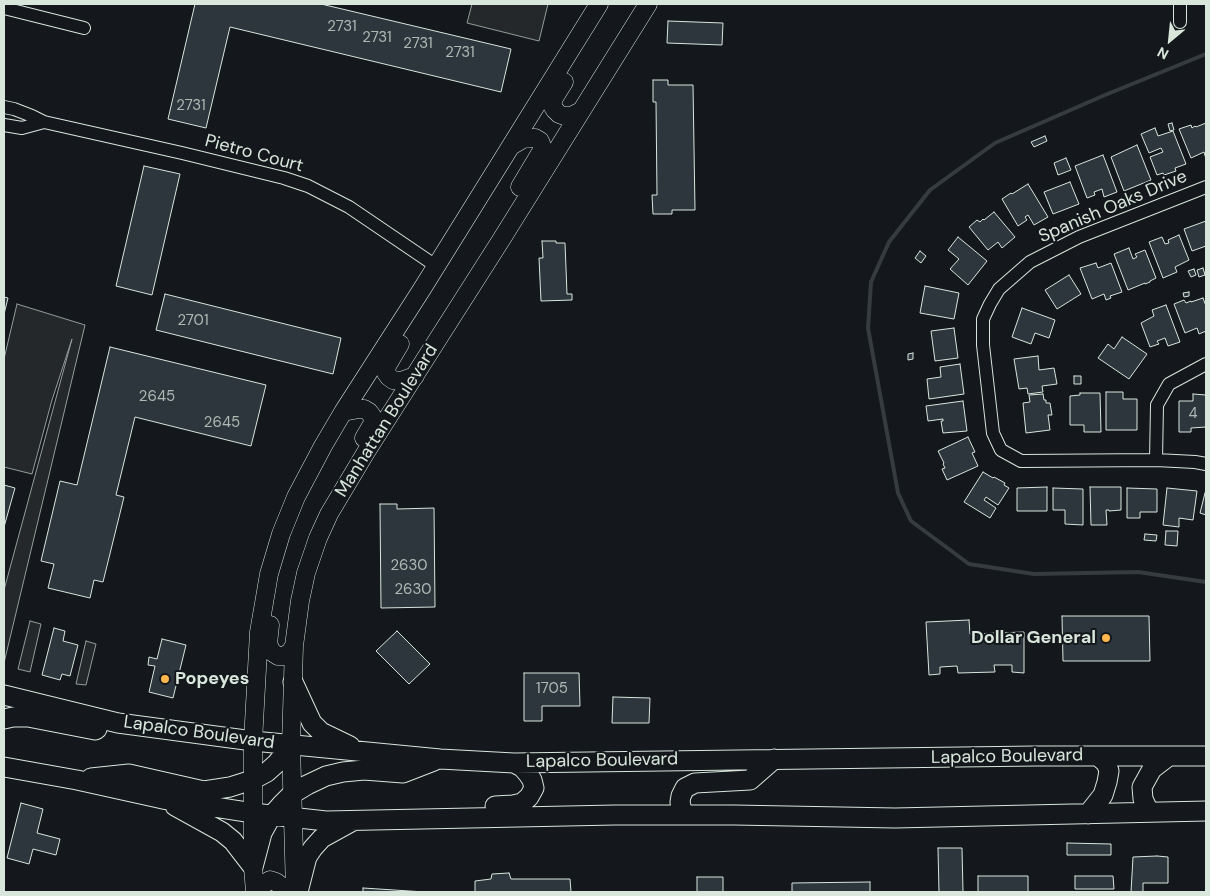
<!DOCTYPE html>
<html>
<head>
<meta charset="utf-8">
<style>
  body { margin:0 }
  #map { position:relative; width:1210px; height:896px; overflow:hidden; background:#14181c; font-family:"DM Sans",sans-serif }
  canvas { display:block }
  .frame { position:absolute; inset:0; border:5px solid #d8e6dc; pointer-events:none }
  .north { position:absolute; left:1145px; top:15px; width:50px; height:50px; -webkit-text-stroke:4px #14181c; paint-order:stroke; rotate:208deg; font-size:14px; font-weight:700; line-height:20px; text-align:center; color:#d8e6dc }
  .north::after { content:''; display:block; margin:auto; width:18px; height:22px; background:#d8e6dc; clip-path:polygon(50% 0,100% 100%,50% 72%,0 100%) }
</style>
</head>
<body>
<div id="map">
<canvas width="1210" height="896"></canvas>
<div class="frame"></div>
<div class="north">N</div>
</div>
<script>
const context = document.querySelector('canvas').getContext('2d');
context.lineJoin = 'round';
function fill(path, color) {
  context.fillStyle = color;
  context.fill(path, 'evenodd');
}
function toPath(rows) {
  const path = new Path2D();
  for (const r of rows) {
    path.moveTo(r[0], r[1]);
    for (let i = 2; i < r.length; i += 2) path.lineTo(r[i], r[i + 1]);
  }
  return path;
}
function trace(path, color, width, dash) {
  context.strokeStyle = color;
  context.lineWidth = width;
  context.lineCap = dash ? 'butt' : 'round';
  context.setLineDash(dash || []);
  context.stroke(path);
}
function write(font, color, halo, rows, align = 'center') {
  context.font = font + ' "DM Sans",sans-serif';
  context.lineWidth = 4;
  context.setLineDash([]);
  context.textBaseline = 'middle';
  context.strokeStyle = halo;
  context.fillStyle = color;
  for (const [text, x, y, turn = 0] of rows) {
    context.save();
    context.translate(x, y);
    context.rotate((+turn || 0) * Math.PI / 180);
    context.textAlign = isNaN(turn) ? turn : align;
    if (halo) context.strokeText(text, 0, 0);
    context.fillText(text, 0, 0);
    context.restore();
  }
}
const parking = toPath([
  [472,4,548,4,539,41,467,23,472,4],
  [17,304,85,325,4,663,4,590,72,339,52,400,32,474,4,467,4,359,17,304],
  [30,621,41,624,30,672,18,669,30,621],
  [86,641,96,644,86,685,76,684,86,641]
]);
fill(parking, '#24282b');
trace(parking, '#939e99', 1);
trace(toPath([
  [1206,54,1105,95,995,143,930,190,889,242,871,282,868,328,898,493,911,521,969,564,1034,574,1138,572,1206,582]
]), '#363b3e', 4);
const building = toPath([
  [195,4,321,4,511,49,501,92,230,27,206,128,168,119,195,4],
  [668,21,723,23,722,45,667,43,668,21],
  [653,80,668,80,668,85,693,85,695,210,672,210,672,214,653,214,652,195,657,195,656,102,653,102,653,80],
  [1172,123,1174,130,1170,131,1168,124,1172,123],
  [1206,123,1206,159,1204,152,1191,158,1179,129,1191,125,1192,128,1195,126,1196,127,1206,123],
  [1155,128,1158,136,1173,131,1186,164,1175,168,1176,171,1164,175,1163,173,1157,175,1150,157,1163,152,1161,148,1149,153,1141,134,1155,128],
  [1045,136,1047,141,1034,147,1031,142,1045,136],
  [1137,145,1151,180,1124,191,1111,157,1137,145],
  [1103,155,1117,192,1104,197,1102,189,1094,192,1095,195,1087,198,1075,166,1103,155],
  [1066,158,1071,170,1058,175,1054,163,1066,158],
  [144,166,180,174,152,295,116,286,144,166],
  [1070,182,1079,204,1053,214,1044,192,1070,182],
  [1028,184,1048,217,1034,225,1028,215,1025,217,1027,220,1018,226,1002,199,1011,193,1012,194,1028,184],
  [994,212,1015,237,1002,248,998,242,988,250,969,227,977,220,980,222,983,219,984,220,994,212],
  [1206,221,1206,246,1192,251,1184,229,1206,221],
  [1179,235,1189,260,1175,267,1177,272,1163,278,1149,242,1162,237,1165,244,1169,243,1168,240,1179,235],
  [958,237,987,261,968,285,950,269,959,259,948,250,958,237],
  [542,241,556,241,556,243,565,243,567,294,572,294,572,300,541,301,539,258,543,258,542,241],
  [1129,248,1133,259,1137,257,1135,254,1145,250,1156,278,1150,281,1150,282,1145,284,1145,283,1128,290,1114,254,1129,248],
  [920,251,926,256,921,263,915,258,920,251],
  [1096,263,1098,268,1111,263,1122,292,1110,296,1111,298,1106,300,1104,294,1092,299,1080,268,1096,263],
  [1203,268,1205,275,1199,277,1197,270,1203,268],
  [1194,269,1196,275,1191,277,1188,271,1194,269],
  [1069,275,1081,294,1057,309,1045,290,1069,275],
  [925,286,959,293,954,319,920,313,925,286],
  [1189,292,1189,296,1184,297,1183,293,1189,292],
  [165,294,341,338,333,374,156,330,165,294],
  [4,297,8,298,4,314,4,297],
  [1203,298,1206,306,1206,331,1199,334,1197,328,1185,333,1174,304,1184,300,1186,303,1191,301,1191,302,1203,298],
  [1166,305,1180,342,1168,346,1165,338,1157,341,1159,344,1150,347,1141,323,1154,316,1152,310,1166,305],
  [1022,308,1055,320,1049,338,1035,333,1031,344,1012,337,1022,308],
  [954,328,958,358,935,361,931,331,954,328],
  [1122,337,1147,354,1129,379,1098,358,1108,344,1114,349,1122,337],
  [110,347,266,385,251,446,135,417,116,495,124,497,103,582,94,580,90,598,48,588,54,564,41,561,60,481,77,485,110,347],
  [913,353,913,359,908,360,908,354,913,353],
  [1038,356,1039,370,1054,368,1057,384,1042,386,1043,392,1028,394,1027,388,1019,389,1014,359,1038,356],
  [960,364,964,394,929,399,927,379,941,377,940,367,960,364],
  [1074,376,1081,376,1081,384,1074,384,1074,376],
  [1106,392,1123,392,1123,399,1137,399,1137,430,1106,430,1106,392],
  [1080,393,1100,393,1101,432,1084,432,1084,425,1070,425,1070,396,1080,395,1080,393],
  [1043,394,1044,400,1046,400,1046,403,1050,403,1052,415,1048,415,1050,430,1026,433,1023,403,1030,402,1029,395,1043,394],
  [1193,394,1206,395,1206,427,1191,428,1191,432,1179,432,1179,401,1193,401,1193,394],
  [963,401,967,431,943,433,941,421,943,421,943,419,928,421,926,406,963,401],
  [968,437,975,452,972,453,978,466,947,480,942,469,945,468,943,464,944,463,938,451,968,437],
  [983,472,993,478,994,477,1005,483,1004,485,1009,488,998,505,986,497,984,500,996,508,990,518,964,502,983,472],
  [4,485,15,488,4,527,4,485],
  [1047,487,1047,511,1017,511,1017,488,1047,487],
  [1090,487,1121,487,1121,510,1109,511,1109,510,1106,510,1107,525,1091,525,1090,487],
  [1053,488,1083,489,1083,525,1065,524,1065,510,1053,510,1053,488],
  [1127,488,1157,489,1157,512,1140,512,1140,518,1127,518,1127,488],
  [1167,488,1197,491,1193,520,1179,518,1179,527,1163,525,1167,488],
  [1205,493,1206,493,1206,515,1200,513,1205,493],
  [380,504,397,504,397,509,434,508,435,607,381,608,380,504],
  [1166,531,1178,531,1177,546,1165,545,1166,531],
  [1145,534,1157,535,1156,541,1144,540,1145,534],
  [1062,616,1149,616,1150,661,1063,661,1062,616],
  [969,620,970,634,1024,632,1024,673,1012,672,1012,665,994,665,995,672,958,673,957,666,940,667,940,674,929,675,926,622,969,620],
  [54,628,65,631,63,641,78,645,70,676,62,674,60,680,42,675,54,628],
  [397,631,430,664,409,684,376,651,397,631],
  [162,639,186,645,173,698,149,692,155,666,148,665,149,657,157,659,162,639],
  [524,673,579,673,580,706,542,706,542,721,524,721,524,673],
  [613,697,650,698,649,723,612,723,613,697],
  [21,803,43,809,37,833,60,839,56,855,33,849,29,864,7,858,21,803],
  [1067,843,1111,844,1111,855,1067,855,1067,843],
  [938,848,962,848,963,892,939,892,938,848],
  [1157,856,1168,857,1168,883,1143,883,1143,892,1131,892,1133,857,1157,856],
  [509,873,511,879,570,879,571,892,475,892,475,881,491,879,492,874,509,873],
  [978,876,1028,876,1028,892,978,892,978,876],
  [1075,876,1113,876,1114,889,1075,889,1075,876],
  [697,877,723,877,723,892,697,892,697,877],
  [870,882,870,892,792,892,792,883,870,882],
  [363,888,425,892,363,892,363,888]
]);
fill(building, '#2c363c');
trace(building, '#d8e6dc', 1);
const street = toPath([
  [4,8,84,28],
  [1180,22,1180,4],
  [4,107,14,109,32,116,44,122,182,153,284,178,308,186,349,207,436,266],
  [4,125,22,128,44,122],
  [1206,187,1079,237,1030,262,999,289,990,304,983,319,983,345,993,433,1001,450,1021,461,1156,460,1195,462,1206,464],
  [1156,460,1157,405,1169,384,1206,364]
]);
const secondary = toPath([
  [564,82,554,98,552,105,555,110,559,114,564,116,571,116,581,111],
  [511,146,523,139,529,138,535,138,540,141,542,146,541,152,520,187],
  [400,344,387,366,386,373,389,377,393,380,401,381,415,376],
  [343,412,359,409,364,409,369,412,372,416,374,421,364,438],
  [270,625,268,644,272,652,278,656,284,656,290,652,294,646],
  [295,891,291,745,294,646,300,601,306,573,318,538,329,514,366,452,501,240,648,4],
  [255,892,253,867,253,741,259,632,269,574,281,534,296,497,323,446,343,412,422,289,599,4],
  [256,892,261,886,270,880,276,882,281,886,283,892]
]);
const primary = toPath([
  [293,682,312,723,321,732,350,746],
  [4,695,118,723,253,741,440,759,514,763,1035,756,1206,756],
  [4,719,13,717,28,717,95,730,97,729],
  [4,767,77,780,163,799,253,813,326,821,615,815,734,815,895,818,1206,811],
  [91,778,129,774,204,791,230,787,252,780,267,772,277,763,291,745],
  [175,806,222,832,233,841,253,867],
  [495,806,513,805,522,803,529,797,534,788,532,780,528,774,522,767,514,763],
  [1149,812,1143,799,1142,787,1152,769,1169,756],
  [1088,814,1103,795,1107,782,1109,771,1106,763,1098,756],
  [683,815,680,802,681,796,685,788,695,783,750,780,774,759],
  [253,867,262,833,272,815,281,805,292,794,307,785,326,776,343,772,364,770,403,773,434,761],
  [298,892,307,857,313,848,322,838,351,822]
]);
trace(street, '#d8e6dc', 14);
trace(secondary, '#d8e6dc', 19);
trace(primary, '#d8e6dc', 21);
trace(street, '#14181c', 12);
trace(secondary, '#14181c', 18);
trace(primary, '#14181c', 19);
for (const [x, y, r, color] of [
  [1106,638,5,"#ffb74d"],
  [165,679,5,"#ffb74d"]
]) {
  const dot = new Path2D();
  dot.arc(x, y, r, 0, 2 * Math.PI);
  context.fillStyle = color;
  context.fill(dot);
  trace(dot, '#14181c', 2);
}
write('15px', '#adbab4', null, [
  ["2731",342,27],
  ["2731",377,38],
  ["2731",418,44],
  ["2731",460,53],
  ["2731",191,106],
  ["2701",193,321],
  ["2645",157,397],
  ["4",1193,414],
  ["2645",222,423],
  ["2630",409,566],
  ["2630",413,590],
  ["1705",552,689]
]);
write('18px', '#d8e6dc', '#14181c', [
  ["Pietro Court",254,154,15],
  ["Spanish Oaks Drive",1113,207,-23],
  ["Manhattan Boulevard",387,421,-58],
  ["Lapalco Boulevard",199,733,8],
  ["Lapalco Boulevard",1007,757,-1],
  ["Lapalco Boulevard",602,761,-1]
]);
write('bold 18px', '#d8e6dc', '#14181c', [
  ["Dollar General",1096,638],
  ["Popeyes",175,679,"left"]
], 'right');
</script>
</body>
</html>
